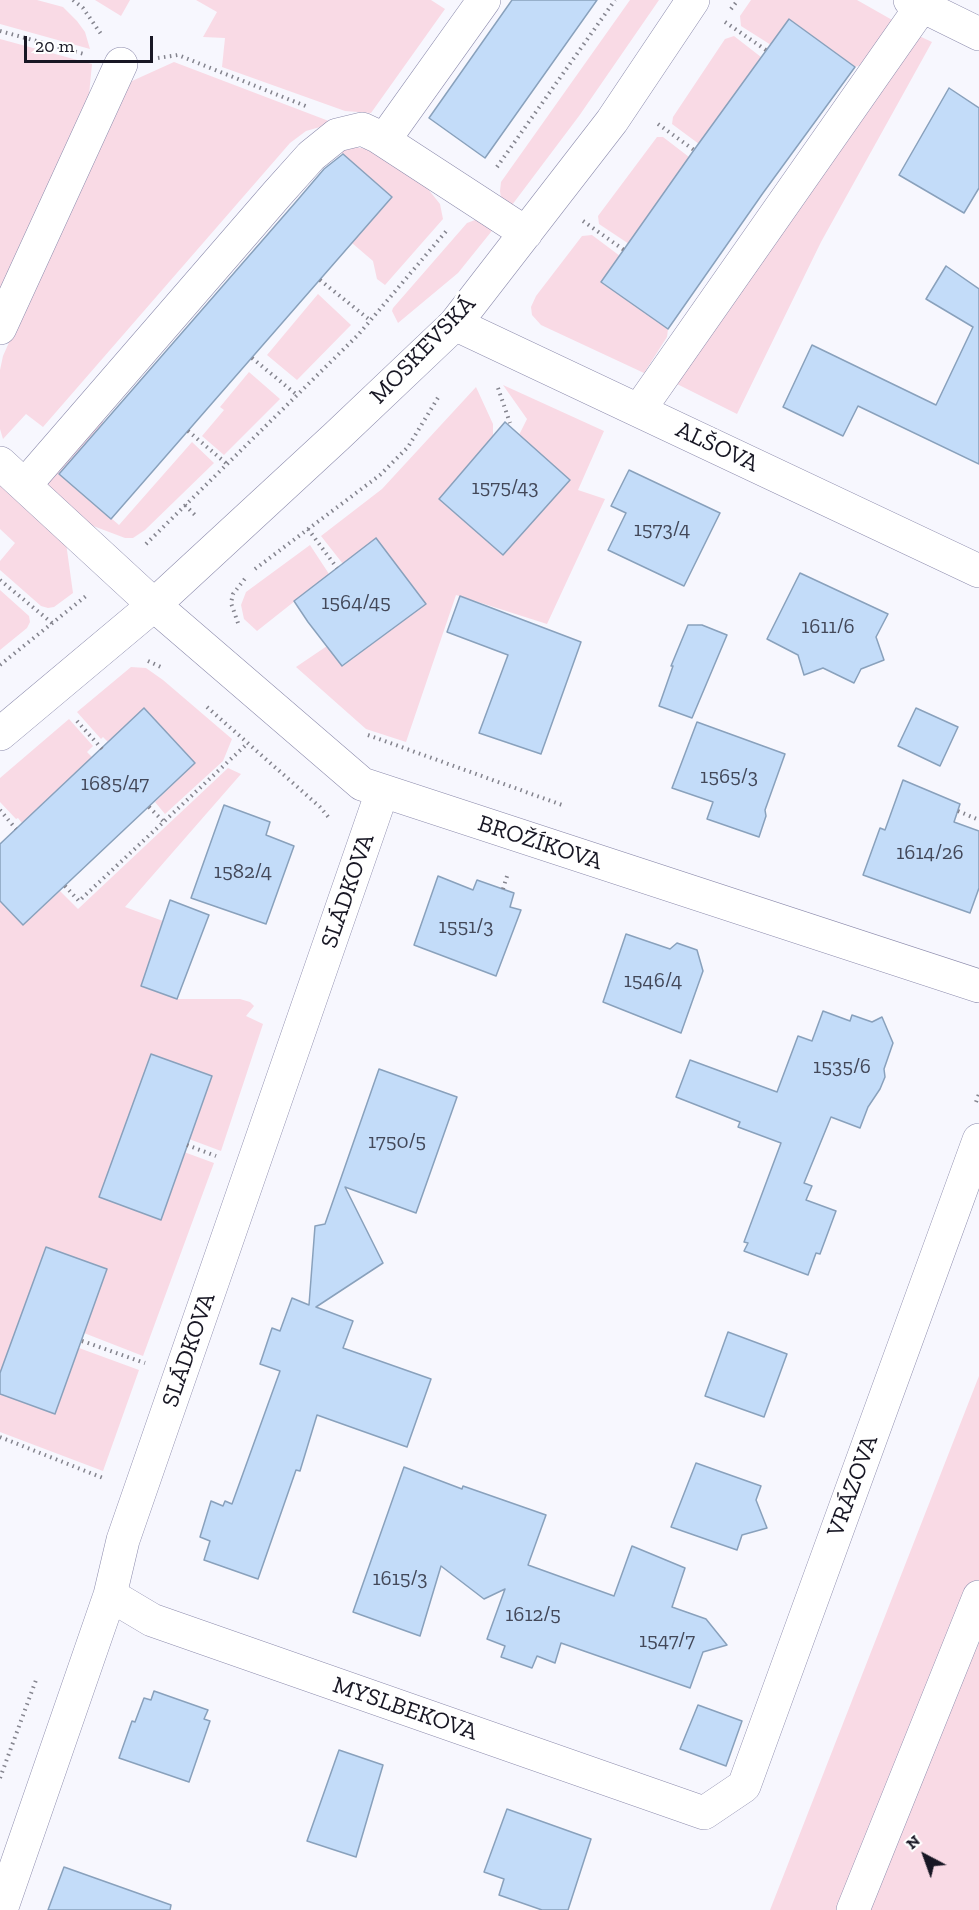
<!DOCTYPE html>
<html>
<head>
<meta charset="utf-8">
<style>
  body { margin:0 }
  #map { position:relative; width:979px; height:1910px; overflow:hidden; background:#f7f7fe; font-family:"Zilla Slab",serif }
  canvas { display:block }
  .north { position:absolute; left:895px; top:1826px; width:60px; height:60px; -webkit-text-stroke:4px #fff; paint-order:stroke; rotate:319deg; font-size:16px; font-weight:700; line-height:24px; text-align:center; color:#181724 }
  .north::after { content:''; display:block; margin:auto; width:21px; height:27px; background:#181724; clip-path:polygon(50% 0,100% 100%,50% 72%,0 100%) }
  .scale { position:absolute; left:24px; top:36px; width:129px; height:27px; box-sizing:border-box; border:3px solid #181724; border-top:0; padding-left:8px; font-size:18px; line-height:21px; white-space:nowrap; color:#181724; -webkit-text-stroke:4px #fff; paint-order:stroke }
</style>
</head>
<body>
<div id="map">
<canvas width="979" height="1910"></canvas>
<div class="north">N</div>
<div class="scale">20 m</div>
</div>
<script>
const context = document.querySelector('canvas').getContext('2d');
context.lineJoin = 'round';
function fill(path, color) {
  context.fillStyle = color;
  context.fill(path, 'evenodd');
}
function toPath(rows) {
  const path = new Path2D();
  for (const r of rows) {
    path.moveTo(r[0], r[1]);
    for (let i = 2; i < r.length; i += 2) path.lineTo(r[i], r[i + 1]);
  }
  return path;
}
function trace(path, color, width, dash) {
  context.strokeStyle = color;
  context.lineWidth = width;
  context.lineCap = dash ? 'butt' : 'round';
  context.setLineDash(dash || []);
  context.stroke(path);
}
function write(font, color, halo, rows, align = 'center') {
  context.font = font + ' "Zilla Slab",serif';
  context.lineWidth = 6;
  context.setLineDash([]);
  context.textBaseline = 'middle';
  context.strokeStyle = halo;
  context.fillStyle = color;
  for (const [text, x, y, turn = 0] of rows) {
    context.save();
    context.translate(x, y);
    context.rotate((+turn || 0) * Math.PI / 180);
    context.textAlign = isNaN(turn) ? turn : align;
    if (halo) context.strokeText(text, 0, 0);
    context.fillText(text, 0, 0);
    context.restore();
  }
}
fill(toPath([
  [0,0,37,0,63,7,77,21,85,32,90,49,0,24],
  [95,0,130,0,121,16],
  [196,0,431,0,445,9,371,113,345,111,222,67,225,38,203,37,217,12],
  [630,0,659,0,579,116,512,205,501,198,500,191,501,182],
  [751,0,857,0,894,21,861,65,855,67,789,20,771,45,741,26,740,16],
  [917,35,932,42,821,242,737,414,673,382],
  [734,36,761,57,699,144,672,124,673,117,725,39],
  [0,39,92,64,88,105,0,302],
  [174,62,334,123,306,131,290,143,43,427,26,414,3,439,0,429,0,370,3,356,110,114,132,81],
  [657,137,663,137,689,157,629,244,599,224,598,216],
  [353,147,375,150,424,184,440,204,443,219,385,285,377,279,373,261,352,243,392,197,340,152],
  [475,220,482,220,495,227,458,273,398,323,392,311,393,308,467,223],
  [592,235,620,256,601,282,668,329,667,337,644,373,541,325,532,315,531,307,536,296,582,236],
  [318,294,351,325,297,380,267,355],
  [249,372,280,399,224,455,202,436,224,410,220,407],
  [503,385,604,431,578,490,605,499,547,624,456,595,406,742,366,729,296,667,327,646,343,666,425,604,377,539,343,564,321,536,382,489,476,387,493,424,493,436,439,499,503,555,570,480,519,435,527,419],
  [94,416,104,422,59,473,119,525,192,442,214,463,145,530,133,538,125,538,80,521,36,483],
  [0,484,66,543,73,593,54,607,48,608,41,606,0,570,0,561,15,543,0,529],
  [310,545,329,574,257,631,244,619,241,605,246,592],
  [0,590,29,616,30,622,27,628,0,650],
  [131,667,146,668,163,680,232,739,223,761,165,814,155,802,195,763,144,708,108,742,103,737,101,739,77,712],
  [69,719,93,746,87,752,92,757,22,823,18,818,16,819,0,802,0,778],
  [228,768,241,774,125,907,163,921,142,983,177,999,240,999,250,1002,254,1006,246,1016,263,1024,221,1151,189,1139,212,1076,151,1054,99,1197,160,1219,184,1152,214,1163,143,1356,84,1333,107,1269,46,1247,0,1373,0,901,23,925,60,891,78,909],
  [79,1348,139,1370,103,1471,0,1432,0,1394,55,1413],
  [979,1376,979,1910,770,1910]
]), '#f9dae5');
const building = toPath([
  [512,0,597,0,485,158,429,118,512,0],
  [789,19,855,67,763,193,668,329,601,282,694,150,789,19],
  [949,88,979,108,979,188,964,213,899,175,949,88],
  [343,154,392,197,111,519,59,474,295,203,324,169,343,154],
  [946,266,979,289,979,464,858,406,843,436,783,407,812,345,936,405,973,327,926,299,946,266],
  [505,422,570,480,503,555,439,499,505,422],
  [629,470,720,513,684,586,608,550,626,513,611,506,629,470],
  [376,538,426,604,342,666,308,622,294,601,376,538],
  [800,573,888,614,876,637,884,660,861,669,854,683,823,668,804,675,798,655,767,639,800,573],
  [460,596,581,642,541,754,479,733,508,655,447,632,460,596],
  [688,625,702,625,727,635,692,718,659,706,673,666,671,666,688,625],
  [144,708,195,763,23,925,0,901,0,844,144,708],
  [916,708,958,727,940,766,898,746,916,708],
  [697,722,785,754,765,810,766,816,759,837,707,819,713,802,672,788,697,722],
  [903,780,960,804,954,822,979,831,979,888,970,913,863,875,880,828,885,830,903,780],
  [224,805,270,822,266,835,294,846,266,924,191,898,224,805],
  [438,876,473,890,477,880,514,893,510,907,521,910,496,976,414,945,438,876],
  [170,900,209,915,177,999,141,986,170,900],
  [626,934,670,949,677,943,697,950,703,971,681,1033,603,1002,626,934],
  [823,1011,850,1021,852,1015,872,1022,882,1017,893,1043,884,1069,885,1077,880,1089,868,1107,860,1128,831,1117,804,1183,812,1186,806,1200,836,1211,820,1254,816,1253,808,1275,744,1251,748,1243,744,1242,781,1143,738,1127,740,1122,676,1097,690,1060,777,1092,798,1036,812,1041,823,1011],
  [151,1054,212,1076,161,1220,99,1197,151,1054],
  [379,1069,457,1097,416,1213,345,1187,383,1263,316,1307,353,1321,343,1348,431,1379,407,1447,317,1415,300,1471,296,1470,258,1579,204,1560,210,1541,200,1537,211,1501,223,1506,225,1501,232,1504,280,1371,260,1364,272,1328,280,1331,292,1298,309,1305,315,1226,325,1224,379,1069],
  [46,1247,107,1269,55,1414,0,1394,0,1373,46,1247],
  [728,1332,787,1354,764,1417,705,1396,728,1332],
  [696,1463,761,1486,756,1500,767,1528,742,1535,737,1550,671,1527,696,1463],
  [404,1467,462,1489,463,1486,546,1515,528,1565,614,1596,632,1546,685,1568,672,1607,706,1619,727,1645,703,1652,690,1688,561,1643,555,1663,537,1656,532,1668,501,1657,505,1646,487,1639,505,1589,484,1599,441,1566,420,1636,353,1612,404,1467],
  [154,1691,208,1710,204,1719,210,1721,189,1782,119,1758,132,1721,135,1722,144,1698,151,1700,154,1691],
  [698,1705,742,1721,726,1766,680,1749,698,1705],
  [339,1750,383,1765,356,1857,307,1841,339,1750],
  [507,1809,591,1839,568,1910,542,1910,499,1895,504,1879,484,1872,507,1809],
  [64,1867,171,1905,170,1910,48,1910,64,1867]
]);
fill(building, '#c3dcf9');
trace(building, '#89a1bc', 1.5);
const minor = toPath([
  [910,0,979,34],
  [384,140,484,0],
  [455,324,979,571],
  [0,328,121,64],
  [639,410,921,7],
  [0,463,154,605,362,784,979,986],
  [25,485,277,194,311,156,337,135,362,129,377,136,526,233],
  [0,734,154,605,337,436,455,324,612,121,693,0],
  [110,1595,152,1620,704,1813,744,1786,979,1140],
  [1,1910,110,1595,123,1540,382,792],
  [853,1910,979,1597]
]);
trace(minor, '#8d8cad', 34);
trace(toPath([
  [73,0,83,8,101,34],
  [731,9,738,0],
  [725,22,766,50],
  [0,31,84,54],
  [158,58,178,55,308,107],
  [658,124,694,150],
  [497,167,615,0],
  [583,221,624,250],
  [320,280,371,321],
  [252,358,297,395],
  [498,388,510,423],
  [188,431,227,464],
  [185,505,195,515],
  [308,529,337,568],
  [146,544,358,335,448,229],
  [255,569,380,475,408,447,439,396],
  [0,580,52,623],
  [238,623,231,603,233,594,247,576],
  [148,661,163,668],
  [0,665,86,596],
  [207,707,320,807,330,819],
  [77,721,102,749],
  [368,735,562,805],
  [149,807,164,822],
  [0,810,16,829],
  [958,811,979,820],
  [65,886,79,901,248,743],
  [503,889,508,873],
  [976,1102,979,1094],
  [187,1145,216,1156],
  [82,1341,145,1363],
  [0,1437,103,1478],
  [0,1778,36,1680]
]), '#84848e', 4, [1.5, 4.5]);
trace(minor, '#fff', 33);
write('21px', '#434859', null, [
  ["1575/43",505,488],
  ["1573/4",662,530],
  ["1564/45",356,603],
  ["1611/6",828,627],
  ["1565/3",729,777],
  ["1685/47",115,784],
  ["1614/26",930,853],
  ["1582/4",243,872],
  ["1551/3",466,927],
  ["1546/4",653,981],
  ["1535/6",842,1067],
  ["1750/5",397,1142],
  ["1615/3",400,1579],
  ["1612/5",533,1615],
  ["1547/7",667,1641]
]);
write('24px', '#181724', '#fff', [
  ["MOSKEVSKÁ",423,350,-46],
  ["ALŠOVA",717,447,25],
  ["BROŽÍKOVA",540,843,18],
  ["SLÁDKOVA",348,891,-71],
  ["SLÁDKOVA",189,1350,-71],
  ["VRÁZOVA",853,1486,-70],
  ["MYSLBEKOVA",405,1709,19]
]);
</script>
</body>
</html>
